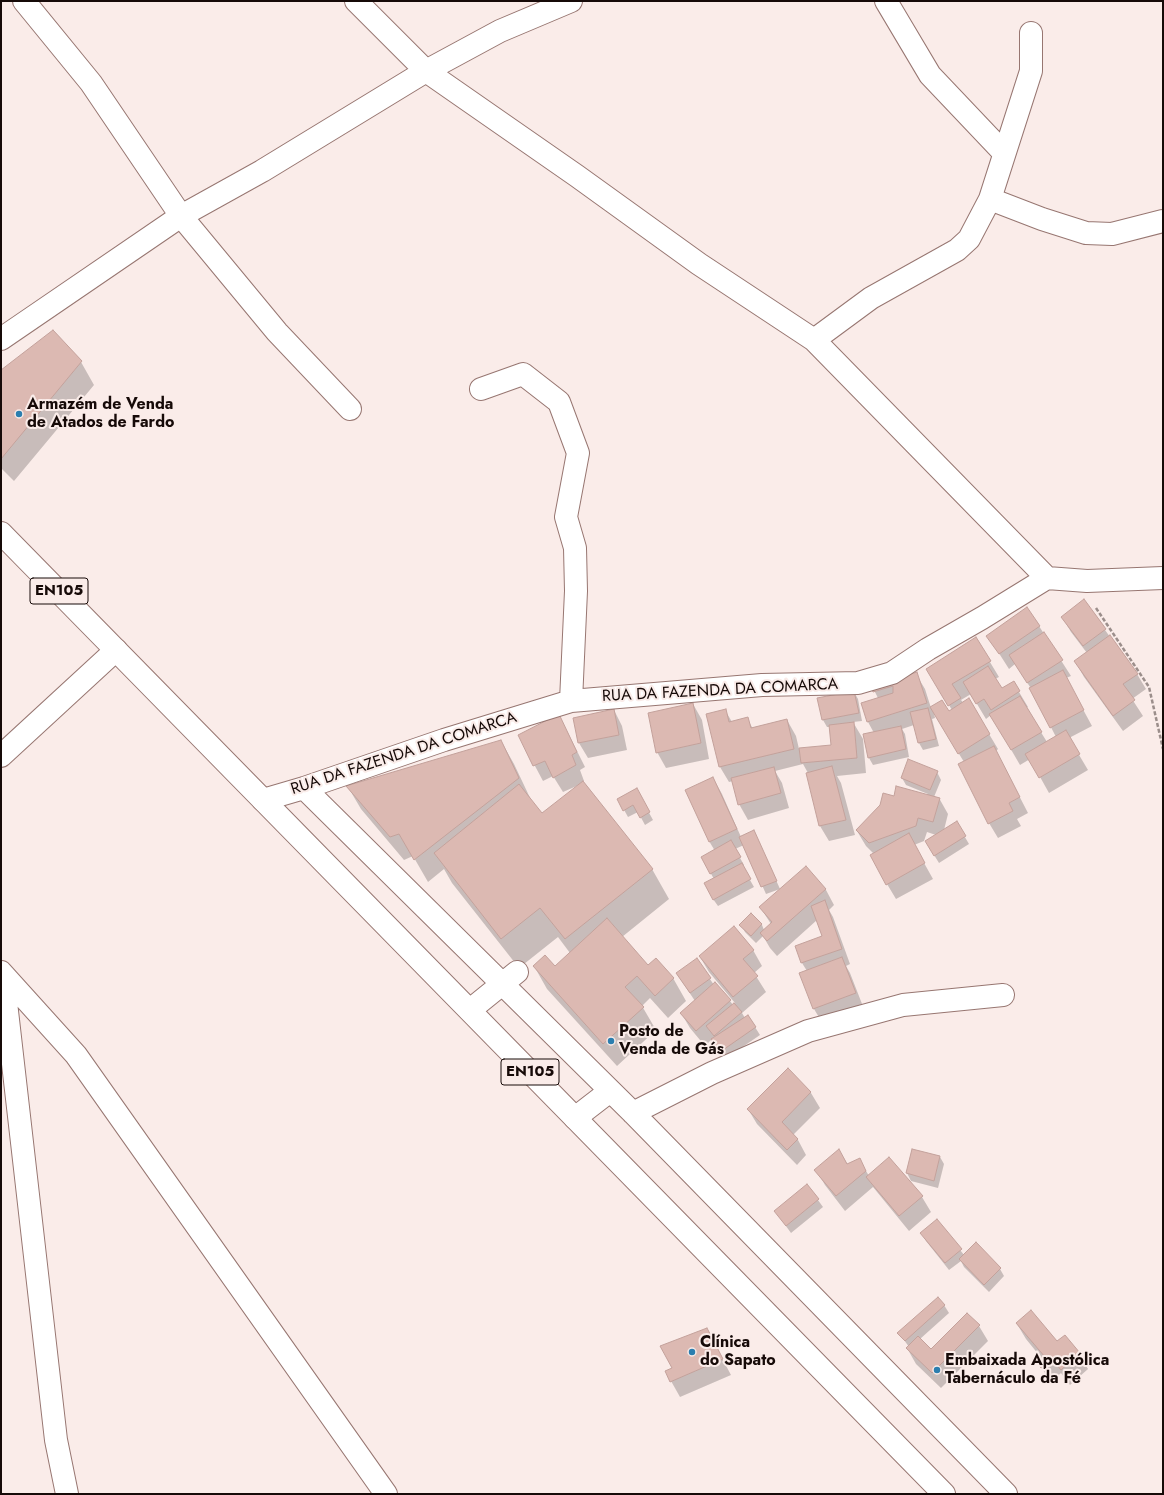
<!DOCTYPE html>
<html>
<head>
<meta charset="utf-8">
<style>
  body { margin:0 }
  #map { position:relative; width:1164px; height:1495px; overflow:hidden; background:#faece9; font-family:Jost,sans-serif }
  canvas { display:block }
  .frame { position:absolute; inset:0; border:2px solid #160a08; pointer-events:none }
</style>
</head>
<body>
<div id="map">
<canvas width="1164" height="1495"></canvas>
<div class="frame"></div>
</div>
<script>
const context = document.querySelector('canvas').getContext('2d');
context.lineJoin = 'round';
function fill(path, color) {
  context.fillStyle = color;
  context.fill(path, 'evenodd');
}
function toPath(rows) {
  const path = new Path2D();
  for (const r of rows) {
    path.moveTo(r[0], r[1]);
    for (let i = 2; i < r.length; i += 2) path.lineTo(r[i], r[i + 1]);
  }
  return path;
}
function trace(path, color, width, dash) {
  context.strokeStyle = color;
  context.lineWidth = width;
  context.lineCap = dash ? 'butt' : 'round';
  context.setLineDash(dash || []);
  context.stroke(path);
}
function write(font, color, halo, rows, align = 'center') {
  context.font = font + ' Jost,sans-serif';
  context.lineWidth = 4;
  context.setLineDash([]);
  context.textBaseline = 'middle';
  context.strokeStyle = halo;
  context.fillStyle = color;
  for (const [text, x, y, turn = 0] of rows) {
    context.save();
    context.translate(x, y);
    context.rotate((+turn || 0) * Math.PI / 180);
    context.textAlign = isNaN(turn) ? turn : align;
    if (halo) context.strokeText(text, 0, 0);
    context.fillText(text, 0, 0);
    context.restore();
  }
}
fill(toPath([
  [81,362,94,385,14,481,1,468,1,371],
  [1062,617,1105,630,1137,674,1146,689,1132,699,1143,716,1123,731,1084,677,1075,661,1087,653,1071,632],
  [1039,626,1071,676,1066,678,1092,726,1069,738,1088,770,1049,793,1030,759,1020,765,991,715,986,719,971,694,961,700,989,734,998,749,996,751,1028,813,1017,819,1021,826,998,838,989,823,964,762,934,713,935,718,932,719,939,746,923,750,919,743,914,725,902,729,905,734,909,757,873,765,869,758,874,733,868,722,878,698,873,688,916,674,925,689,931,708,948,712,952,710,936,684,976,639,999,677,995,679,1002,689,1013,682,1028,707,1026,708,1047,742,1056,737,1032,690,1015,664,1009,669,988,636],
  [854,692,858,699,862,721,853,722,863,739,866,773,837,776,841,783,855,835,829,841,820,826,807,774,808,773,803,764,775,771,782,783,789,808,748,820,739,804,733,781,729,782,720,767,725,710,732,722,747,718,753,729,787,720,796,736,799,749,832,746,830,727,827,727,823,720,819,699],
  [693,704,702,720,709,759,666,768,657,752],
  [614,710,622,726,627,750,588,758,579,743],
  [567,731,585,767,580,770,584,781,583,782,652,869,669,899,622,937,648,966,673,978,686,1001,668,1018,650,998,642,1006,656,1030,617,1066,547,989,534,966,555,967,570,953,558,937,519,968,452,883,444,869,428,882,413,856,404,860,361,809,348,787,501,741,514,764,532,802,542,815,579,785,563,792,553,776,543,781,519,736],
  [937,772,941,780,934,797,939,798,948,814,944,830,956,822,969,844,939,863,926,842,936,835,927,832,924,841,914,845,933,879,896,899,887,884,874,854,866,846,857,831,894,797,927,795,928,794,906,785,902,778],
  [713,778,722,794,741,837,754,831,780,889,766,894,744,845,735,849,744,865,742,866,754,887,718,906,713,899,714,879,702,858,715,851,709,841],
  [636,789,653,820,645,825,638,812,628,817,618,799],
  [806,867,826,890,834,905,829,910,833,917,850,964,846,966,850,973,864,1009,823,1024,814,1009,801,973,807,971,802,963,823,937,817,920,777,956,770,948,763,936,756,943,745,932,741,925,751,915,762,925,764,930,771,924,760,907],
  [753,950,762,966,754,973,766,992,742,1013,745,1018,748,1016,760,1035,725,1059,712,1039,705,1046,690,1028,681,1013,695,1001,677,974,697,960,714,985,730,1001,733,1005,735,1003,709,972,700,957],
  [788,1069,811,1093,820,1108,793,1135,798,1140,806,1155,797,1165,757,1124,748,1109],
  [839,1150,848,1165,859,1159,869,1176,922,1197,931,1212,909,1231,873,1187,845,1211,825,1185,816,1170],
  [913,1150,940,1157,944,1164,938,1188,911,1181,907,1173],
  [807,1185,823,1207,791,1233,775,1211],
  [937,1220,964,1255,1000,1269,1004,1276,989,1292,964,1267,961,1261,949,1270,926,1241,922,1233],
  [944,1305,949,1313,920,1339,931,1351,979,1326,988,1341,941,1388,916,1364,907,1348,909,1347,899,1333],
  [1017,1324,1057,1342,1065,1336,1079,1354,1088,1369,1070,1385,1061,1373,1051,1382,1039,1364,1043,1360,1026,1339],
  [715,1345,731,1375,680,1397,671,1381]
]), '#0003');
const building = toPath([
  [53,330,82,361,1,459,1,370,53,330],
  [1084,599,1106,629,1083,646,1061,617,1084,599],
  [1027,607,1040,626,999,654,986,636,1027,607],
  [1044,632,1063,660,1027,683,1009,655,1044,632],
  [1110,635,1138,674,1123,684,1135,700,1113,716,1074,661,1110,635],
  [976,637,991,661,952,684,961,698,948,706,926,669,976,637],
  [988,666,1002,688,1014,681,1020,691,991,710,984,699,976,704,963,682,988,666],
  [1063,670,1084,710,1050,728,1029,688,1063,670],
  [917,672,927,703,867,722,861,703,893,693,893,686,873,692,871,687,917,672],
  [854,691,859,713,822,720,817,698,854,691],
  [1020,696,1042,732,1011,750,989,714,1020,696],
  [969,698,990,734,958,754,930,707,942,700,949,711,969,698],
  [693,703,701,743,656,753,648,713,693,703],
  [928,708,936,739,918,743,910,712,928,708],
  [614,709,619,735,578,743,573,718,614,709],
  [726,709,729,722,748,717,751,728,787,719,794,749,719,767,706,714,726,709],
  [559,714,577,752,572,755,576,765,553,778,545,761,533,766,518,735,559,714],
  [854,722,857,758,801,763,799,748,831,745,829,725,854,722],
  [901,726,906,749,868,758,863,734,901,726],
  [1066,730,1080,754,1039,778,1025,754,1066,730],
  [501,740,519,778,414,860,399,834,390,837,346,786,501,740],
  [994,746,1020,797,1009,803,1013,811,988,824,958,764,994,746],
  [908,759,938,771,930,790,901,778,908,759],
  [832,766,846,820,819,826,806,773,832,766],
  [774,767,781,793,738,805,731,778,774,767],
  [713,777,737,829,709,842,685,790,713,777],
  [583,781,653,869,565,939,540,908,501,939,434,853,519,784,542,813,583,781],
  [896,786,940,798,933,822,918,818,916,826,869,843,856,830,880,805,883,793,894,796,896,786],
  [637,788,650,812,640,818,633,805,623,811,617,799,637,788],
  [957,821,966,836,934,856,925,841,957,821],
  [754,830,777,881,761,887,739,837,754,830],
  [909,833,925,863,886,885,870,855,909,833],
  [731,840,741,857,710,874,701,857,731,840],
  [742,863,751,879,713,900,704,883,742,863],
  [806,866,826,889,767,941,760,933,772,922,759,907,806,866],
  [825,900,842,949,801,963,795,946,822,936,811,906,825,900],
  [751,913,762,924,751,936,739,925,751,913],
  [607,918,648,965,656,958,674,978,655,996,637,976,625,987,644,1007,603,1044,533,966,545,955,555,966,607,918],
  [734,926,754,950,743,959,758,976,733,997,699,956,734,926],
  [842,957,856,993,813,1009,799,973,842,957],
  [697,958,711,978,690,993,676,973,697,958],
  [715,982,731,1000,696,1031,680,1013,715,982],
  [734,1003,742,1012,714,1036,706,1026,734,1003],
  [748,1015,756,1027,720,1052,711,1039,748,1015],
  [788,1068,811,1092,782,1122,798,1139,787,1150,747,1109,788,1068],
  [839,1149,847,1164,860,1158,866,1171,836,1196,814,1170,839,1149],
  [912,1149,940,1156,934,1181,906,1173,912,1149],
  [889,1157,923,1196,899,1216,866,1177,889,1157],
  [807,1184,819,1199,786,1226,774,1211,807,1184],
  [937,1219,962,1249,945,1263,920,1233,937,1219],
  [976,1242,1001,1268,984,1285,959,1259,976,1242],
  [938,1297,945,1305,905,1341,897,1333,938,1297],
  [1031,1310,1057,1341,1065,1335,1080,1353,1061,1370,1052,1359,1041,1368,1038,1363,1045,1357,1016,1323,1031,1310],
  [967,1313,980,1325,932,1373,906,1348,918,1336,931,1349,967,1313],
  [707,1328,723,1359,670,1382,665,1371,672,1368,660,1346,707,1328]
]);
fill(building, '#dcb9b2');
trace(building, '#c3a19b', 1);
const minor = toPath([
  [24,1,91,83,181,216,277,332,350,409],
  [356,1,426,71,577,176,699,264,814,340,1047,578],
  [886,1,930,75,1004,153],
  [990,199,1042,219,1086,233,1112,234,1163,221],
  [1,339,181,216,262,171,426,71,500,31,571,1],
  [814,340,871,298,957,250,969,239,990,199,1031,71,1031,33],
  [481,389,523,374,559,402,578,453,566,517,575,548,576,591,571,701],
  [1,756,116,650],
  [304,788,633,1113,1006,1494],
  [263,800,304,788,444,740,571,701,762,685,858,683,892,673,928,649,982,618,1047,578,1087,581,1163,578],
  [1,972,76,1055,386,1494],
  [3,976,56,1440,67,1494],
  [470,1010,517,972],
  [633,1113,712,1073,808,1031,903,1005,1003,995],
  [575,1118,610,1091]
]);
const major = toPath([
  [1,533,944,1494]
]);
trace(minor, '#977671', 24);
trace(major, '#977671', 24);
trace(toPath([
  [1096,608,1149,687,1163,749]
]), '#9b8e8b', 2.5, [4, 2]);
trace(minor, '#fff', 22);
trace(major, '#fff', 22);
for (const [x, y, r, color] of [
  [19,414,4,"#2b7eaf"],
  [611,1041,4,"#2b7eaf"],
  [692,1352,4,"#2b7eaf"],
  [937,1370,4,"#2b7eaf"]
]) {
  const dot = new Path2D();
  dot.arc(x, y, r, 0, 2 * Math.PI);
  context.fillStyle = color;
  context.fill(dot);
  trace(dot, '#faece9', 1.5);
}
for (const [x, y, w] of [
  [59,591,58],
  [530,1072,58]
]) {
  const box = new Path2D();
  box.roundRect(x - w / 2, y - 13, w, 26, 3);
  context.fillStyle = '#faece9';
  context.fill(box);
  trace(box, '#160a08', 1);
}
write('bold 15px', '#160a08', null, [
  ["EN105",59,591],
  ["EN105",530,1072]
]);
write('bold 16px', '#160a08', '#faece9', [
  ["Armazém de Venda",27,405],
  ["de Atados de Fardo",27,423],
  ["Posto de",619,1032],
  ["Venda de Gás",619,1050],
  ["Clínica",700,1343],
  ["do Sapato",700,1361],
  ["Embaixada Apostólica",945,1361],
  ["Tabernáculo da Fé",945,1379]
], 'left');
write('16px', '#160a08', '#faece9', [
  ["RUA DA FAZENDA DA COMARCA",720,691,-3],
  ["RUA DA FAZENDA DA COMARCA",404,754,-18]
]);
</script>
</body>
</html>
